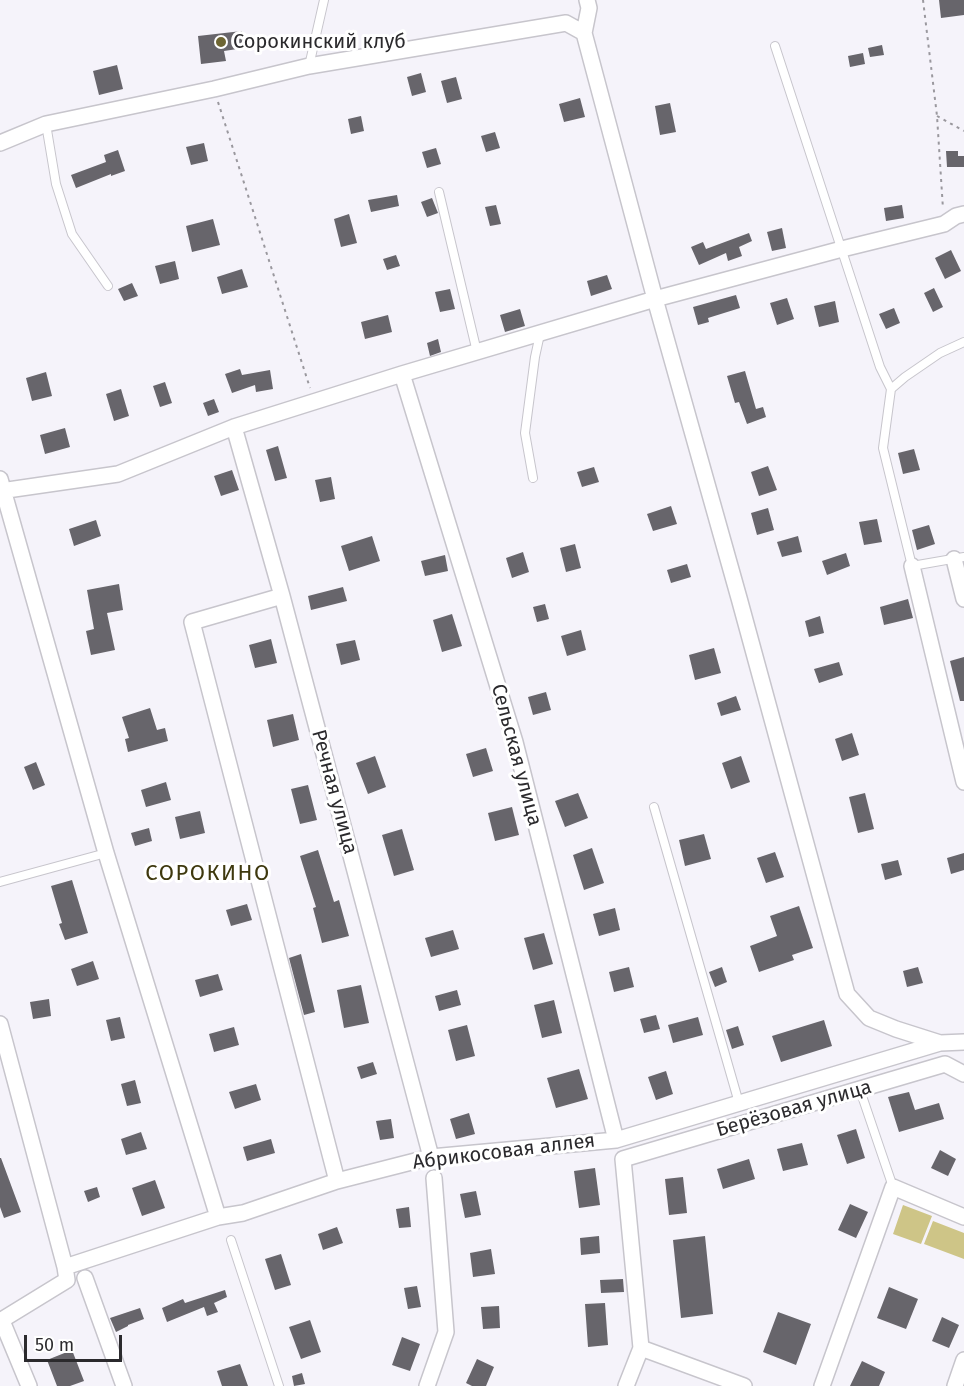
<!DOCTYPE html>
<html>
<head>
<meta charset="utf-8">
<style>
  body { margin:0 }
  #map { position:relative; width:964px; height:1386px; overflow:hidden; background:#f5f3fa; font-family:"Fira Sans",sans-serif }
  canvas { display:block }
  .scale { position:absolute; left:24px; top:1335px; width:98px; height:27px; box-sizing:border-box; border:3px solid #2b2a2d; border-top:0; padding-left:8px; font-size:18px; line-height:21px; white-space:nowrap; color:#2b2a2d; -webkit-text-stroke:4px #fff; paint-order:stroke }
</style>
</head>
<body>
<div id="map">
<canvas width="964" height="1386"></canvas>
<div class="scale">50 m</div>
</div>
<script>
const context = document.querySelector('canvas').getContext('2d');
context.lineJoin = 'round';
function fill(path, color) {
  context.fillStyle = color;
  context.fill(path, 'evenodd');
}
function toPath(rows) {
  const path = new Path2D();
  for (const r of rows) {
    path.moveTo(r[0], r[1]);
    for (let i = 2; i < r.length; i += 2) path.lineTo(r[i], r[i + 1]);
  }
  return path;
}
function trace(path, color, width, dash) {
  context.strokeStyle = color;
  context.lineWidth = width;
  context.lineCap = dash ? 'butt' : 'round';
  context.setLineDash(dash || []);
  context.stroke(path);
}
function write(font, color, halo, rows, align = 'center') {
  context.font = font + ' "Fira Sans",sans-serif';
  context.lineWidth = 6;
  context.setLineDash([]);
  context.textBaseline = 'middle';
  context.strokeStyle = halo;
  context.fillStyle = color;
  for (const [text, x, y, turn = 0] of rows) {
    context.save();
    context.translate(x, y);
    context.rotate((+turn || 0) * Math.PI / 180);
    context.textAlign = isNaN(turn) ? turn : align;
    if (halo) context.strokeText(text, 0, 0);
    context.fillText(text, 0, 0);
    context.restore();
  }
}
fill(toPath([
  [903,1205,932,1216,921,1244,893,1234],
  [933,1221,964,1233,964,1259,924,1244]
]), '#cec587');
fill(toPath([
  [939,0,964,0,964,15,941,18],
  [242,31,244,48,224,51,226,61,201,64,198,36],
  [882,45,884,55,870,57,868,48],
  [863,53,865,64,850,67,848,56],
  [117,65,123,89,99,95,93,71],
  [421,73,426,92,412,96,407,77],
  [456,77,462,99,447,103,441,81],
  [580,98,585,117,564,122,559,104],
  [670,103,676,132,660,135,655,106],
  [361,116,364,131,351,134,348,119],
  [495,132,500,148,486,152,481,136],
  [204,143,208,161,191,165,186,147],
  [436,148,441,164,427,168,422,152],
  [118,150,125,171,111,176,111,174,76,188,71,175,106,162,104,155],
  [946,151,958,151,958,156,964,156,964,167,947,167],
  [397,195,399,206,371,212,368,200],
  [432,198,438,213,427,217,421,202],
  [496,205,501,224,490,226,485,207],
  [902,205,904,218,886,221,884,208],
  [349,214,357,243,341,247,334,219],
  [213,219,220,245,192,252,186,226],
  [782,228,786,248,772,251,767,232],
  [749,233,752,241,739,247,742,256,728,261,726,253,699,265,691,247,703,242,706,249],
  [951,250,961,271,945,279,935,258],
  [396,255,400,266,387,270,383,259],
  [175,261,179,279,160,284,155,266],
  [242,269,248,287,222,294,217,277],
  [607,275,612,289,591,296,587,281],
  [132,283,138,296,124,301,118,289],
  [934,288,943,307,933,312,924,293],
  [450,289,455,309,440,312,435,292],
  [736,295,740,308,708,318,709,322,698,325,693,307],
  [787,298,794,319,777,325,770,303],
  [835,301,839,322,819,327,814,306],
  [894,308,900,323,886,329,879,314],
  [520,309,525,326,505,332,500,315],
  [388,315,392,332,365,339,361,322],
  [438,339,441,352,430,356,427,343],
  [240,369,242,375,270,370,273,389,256,392,255,385,232,393,225,374],
  [745,371,756,409,763,407,766,417,747,424,739,402,735,403,727,376],
  [46,372,52,396,32,401,26,378],
  [165,382,172,403,160,407,153,386],
  [121,389,129,416,114,421,106,394],
  [214,399,219,412,208,416,203,403],
  [65,428,70,447,45,454,40,435],
  [278,446,287,478,275,481,266,450],
  [914,449,920,470,903,474,898,453],
  [768,466,777,490,759,496,751,472],
  [594,467,599,482,582,487,577,472],
  [232,470,239,490,221,496,214,476],
  [331,477,335,499,320,502,315,480],
  [671,506,677,524,653,531,647,514],
  [768,508,774,530,757,535,751,513],
  [877,519,882,542,864,545,859,522],
  [96,520,101,536,74,546,69,529],
  [929,525,935,544,917,550,912,530],
  [372,536,380,561,349,571,341,546],
  [798,536,802,552,782,557,777,542],
  [575,544,581,568,566,572,560,548],
  [523,552,529,572,512,578,506,558],
  [846,553,850,566,827,575,822,561],
  [445,555,448,571,425,576,421,561],
  [687,564,691,577,671,583,667,570],
  [119,584,123,610,107,613,115,650,91,655,86,631,94,629,87,590],
  [343,587,347,601,311,610,308,596],
  [908,599,913,618,884,625,880,607],
  [545,604,549,619,537,622,533,607],
  [452,614,462,646,442,652,433,620],
  [820,616,824,633,809,637,805,621],
  [581,630,586,650,567,656,561,636],
  [271,639,277,663,255,668,249,645],
  [355,640,360,660,341,665,336,644],
  [714,648,721,673,695,680,689,655],
  [964,657,964,701,960,701,950,661],
  [839,662,843,675,819,683,814,669],
  [546,692,551,710,533,715,528,697],
  [736,696,741,710,721,716,717,703],
  [150,708,157,730,165,728,168,741,128,752,125,739,129,738,122,717],
  [293,714,299,740,273,747,267,720],
  [852,733,859,755,842,761,835,739],
  [486,748,493,771,473,777,466,754],
  [375,756,386,787,368,794,356,763],
  [741,756,750,782,731,789,722,763],
  [36,762,45,785,33,790,24,767],
  [166,782,171,800,146,807,141,790],
  [308,785,317,820,300,824,291,789],
  [578,793,588,818,565,827,555,801],
  [865,793,874,829,858,833,849,797],
  [512,807,519,835,495,841,488,813],
  [200,811,205,833,180,839,175,817],
  [149,828,152,841,135,846,131,833],
  [402,829,414,870,394,876,382,835],
  [704,834,711,859,685,866,679,840],
  [592,848,604,883,584,890,573,855],
  [318,850,334,902,339,900,349,936,322,943,313,908,316,907,300,856],
  [775,852,784,877,766,883,757,858],
  [964,853,964,870,951,874,947,858],
  [898,860,902,875,885,880,881,864],
  [72,880,88,933,65,940,59,924,62,923,51,886],
  [247,904,252,920,231,926,226,910],
  [799,906,813,948,792,955,794,960,759,972,750,946,777,936,770,916],
  [615,908,620,930,599,936,593,914],
  [453,930,459,949,431,957,425,938],
  [544,933,553,964,533,970,524,938],
  [301,954,315,1012,304,1015,289,958],
  [93,961,99,979,77,986,71,969],
  [629,967,634,987,614,992,609,972],
  [722,967,727,982,715,987,709,972],
  [918,967,923,983,907,987,903,971],
  [218,974,223,990,200,997,195,980],
  [361,985,369,1023,344,1028,337,990],
  [457,990,461,1005,439,1011,435,996],
  [49,999,51,1016,33,1019,30,1002],
  [554,1000,562,1033,542,1038,534,1005],
  [656,1015,660,1029,644,1033,640,1019],
  [120,1017,125,1038,111,1041,106,1020],
  [698,1017,703,1035,673,1043,668,1025],
  [824,1020,832,1046,781,1062,772,1036],
  [467,1025,475,1056,456,1061,448,1030],
  [738,1026,744,1045,732,1049,726,1030],
  [234,1027,239,1045,214,1052,209,1034],
  [373,1062,377,1074,361,1079,357,1067],
  [579,1069,588,1099,556,1108,547,1078],
  [666,1071,673,1094,656,1100,648,1077],
  [135,1080,141,1103,127,1106,121,1084],
  [256,1084,261,1100,235,1109,229,1092],
  [909,1092,915,1110,939,1103,944,1119,899,1132,888,1097],
  [469,1113,475,1134,456,1139,450,1119],
  [391,1119,394,1138,380,1140,376,1121],
  [856,1129,865,1158,847,1164,837,1135],
  [141,1132,147,1149,126,1155,121,1139],
  [271,1139,275,1153,247,1161,243,1147],
  [802,1143,808,1165,783,1171,777,1149],
  [940,1150,956,1159,948,1176,931,1168],
  [0,1158,1,1158,21,1212,4,1218,0,1207],
  [749,1159,755,1179,723,1189,717,1169],
  [595,1168,600,1205,579,1208,574,1171],
  [683,1177,687,1213,669,1215,665,1179],
  [155,1180,165,1208,142,1216,132,1188],
  [97,1187,100,1197,88,1202,84,1191],
  [476,1191,481,1215,465,1218,460,1194],
  [850,1204,868,1212,856,1238,838,1230],
  [409,1207,411,1227,399,1228,396,1209],
  [337,1227,343,1243,323,1250,318,1234],
  [599,1236,600,1253,581,1255,580,1238],
  [705,1236,713,1314,681,1318,673,1240],
  [491,1249,495,1274,473,1277,470,1253],
  [281,1254,291,1285,275,1290,265,1259],
  [623,1279,624,1292,601,1293,600,1280],
  [417,1286,421,1307,408,1309,404,1288],
  [889,1287,918,1299,906,1329,877,1318],
  [225,1290,227,1297,214,1303,218,1312,207,1316,204,1307,167,1322,162,1308,183,1299,185,1303],
  [605,1303,608,1345,588,1347,585,1304],
  [499,1306,500,1328,483,1329,481,1307],
  [140,1308,144,1319,128,1325,128,1326,116,1332,110,1318],
  [778,1312,811,1324,796,1365,763,1352],
  [942,1317,959,1325,949,1348,932,1341],
  [310,1320,321,1352,301,1359,289,1327],
  [402,1337,420,1344,410,1371,392,1365],
  [72,1350,84,1381,70,1386,57,1386,47,1360],
  [477,1359,494,1367,486,1386,472,1386,466,1383],
  [862,1361,885,1372,879,1386,850,1386],
  [240,1364,248,1386,222,1386,217,1371],
  [302,1373,305,1384,294,1386,292,1376]
]), '#67656b');
const service = toPath([
  [775,46,880,367,891,389,883,448,912,566,964,557],
  [309,66,324,0],
  [46,124,56,184,72,234,108,286],
  [439,192,477,352],
  [891,389,905,377,940,353,964,342],
  [533,478,525,433,535,357,540,334],
  [654,807,739,1103],
  [0,882,106,853],
  [860,1090,893,1187],
  [231,1240,279,1386]
]);
const minor = toPath([
  [584,33,589,8,587,0],
  [0,143,46,124,214,89,309,66,566,23,584,33,655,299,739,598,847,994,869,1018,896,1029,940,1043],
  [402,374,515,742,616,1140],
  [234,427,282,596,431,1157],
  [0,479,106,853,218,1217],
  [0,491,118,474,234,427,402,374,655,299,842,249,944,224,956,216,964,214],
  [954,559,964,599],
  [912,566,964,782],
  [282,596,192,622,337,1181],
  [0,1024,65,1267],
  [85,1278,124,1386],
  [0,1321,67,1280,65,1267,218,1217,243,1213,337,1181,431,1157,616,1140,940,1043,964,1042],
  [2,1321,29,1386],
  [641,1348,744,1386],
  [427,1386,446,1332,434,1178],
  [626,1386,641,1348,623,1159,945,1064,964,1074],
  [822,1386,893,1187,964,1217],
  [955,1386,964,1360]
]);
trace(service, '#c7c5cc', 10);
trace(minor, '#c7c5cc', 18);
trace(toPath([
  [923,0,937,116,943,209],
  [218,102,310,388],
  [937,116,964,131]
]), '#9a989e', 2, [3, 4.5]);
trace(service, '#fff', 8);
trace(minor, '#fff', 15);
for (const [x, y, r, color] of [
  [221,42,6,"#6d6532"]
]) {
  const dot = new Path2D();
  dot.arc(x, y, r, 0, 2 * Math.PI);
  context.fillStyle = color;
  context.fill(dot);
  trace(dot, '#fff', 2);
}
write('20px', '#2b2a2d', '#fff', [
  ["Сорокинский клуб",233,42]
], 'left');
write('20px', '#2b2a2d', '#fff', [
  ["Сельская улица",516,755,75],
  ["Речная улица",334,792,75],
  ["Берёзовая улица",794,1109,-16],
  ["Абрикосовая аллея",504,1152,-7]
]);
context.letterSpacing = '1.5px';
write('22px', '#3e380e', '#fff', [
  ["СОРОКИНО",208,874]
]);
context.letterSpacing = '0px';
</script>
</body>
</html>
